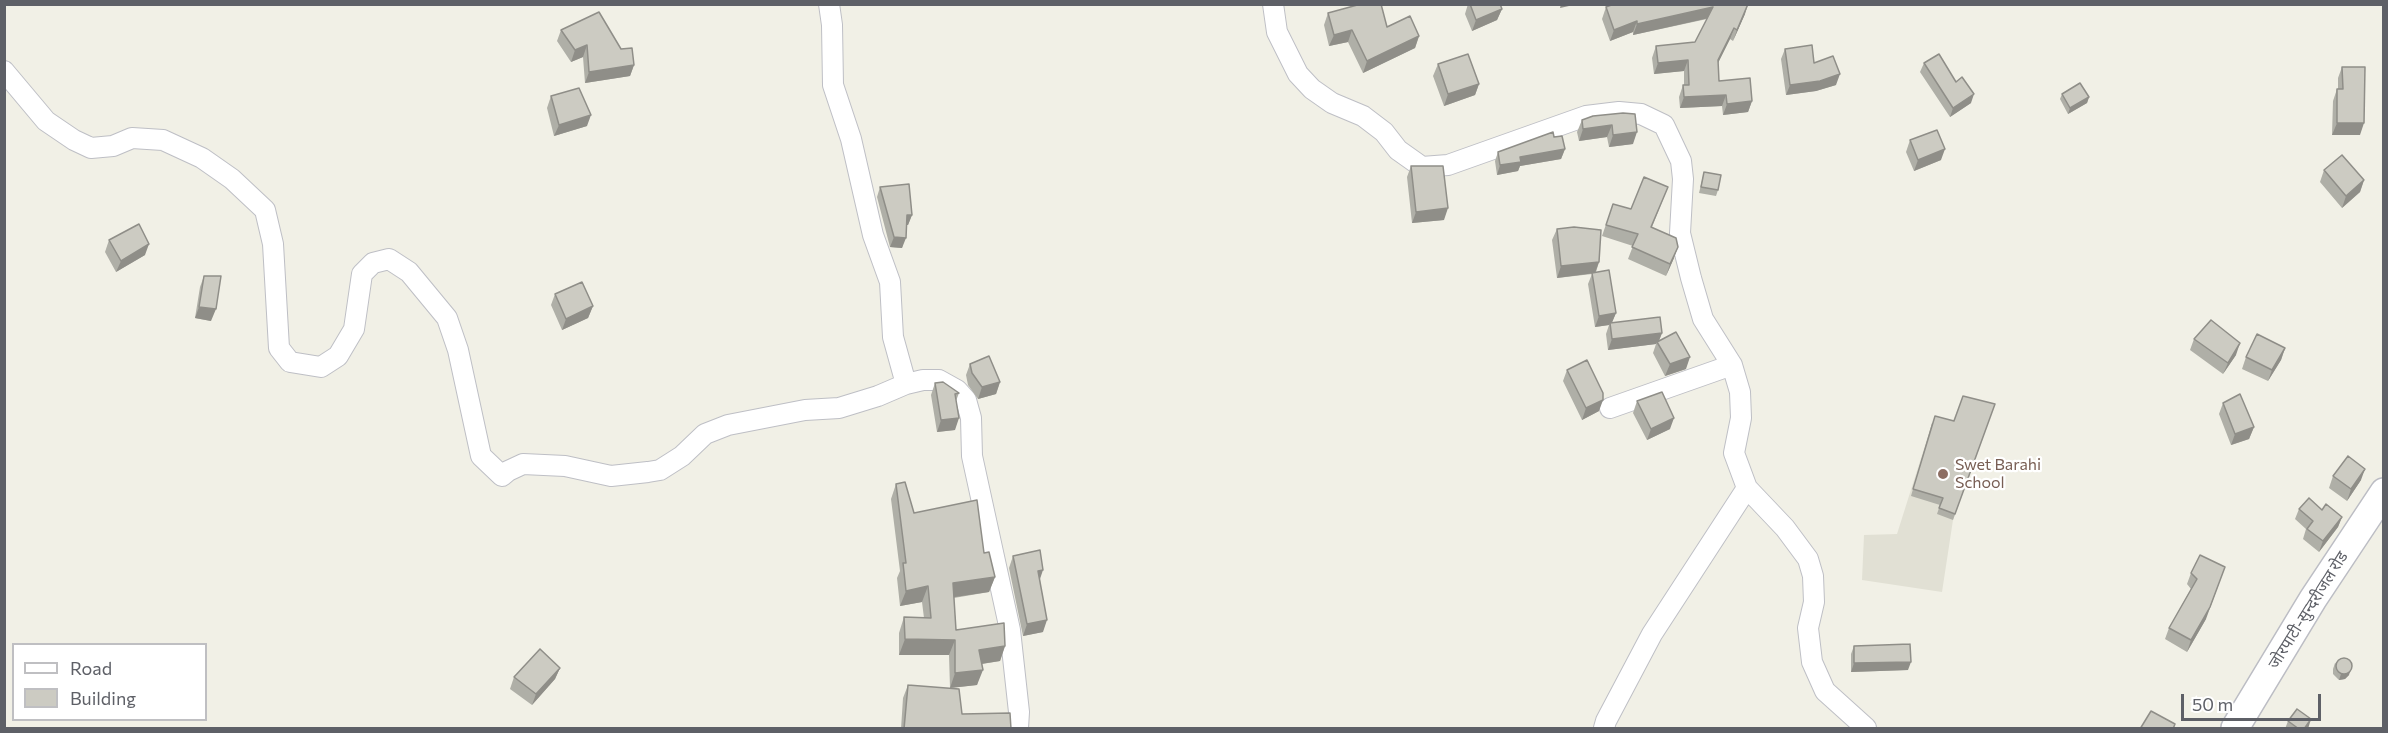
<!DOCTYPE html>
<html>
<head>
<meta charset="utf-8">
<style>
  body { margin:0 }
  #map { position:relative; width:2388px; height:733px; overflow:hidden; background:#f1f0e6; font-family:Commissioner,sans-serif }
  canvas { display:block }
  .frame { position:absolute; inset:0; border:6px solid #5e6067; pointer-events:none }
  .legend { position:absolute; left:12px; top:643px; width:195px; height:78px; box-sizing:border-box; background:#fff; border:2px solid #bfbfc2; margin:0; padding:8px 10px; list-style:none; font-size:18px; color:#5e6067 }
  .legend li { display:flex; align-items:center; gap:12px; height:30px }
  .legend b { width:30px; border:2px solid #bfbfc2 }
  .scale { position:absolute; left:2181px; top:694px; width:140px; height:27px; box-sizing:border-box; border:3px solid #5e6067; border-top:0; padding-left:8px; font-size:18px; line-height:21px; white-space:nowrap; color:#5e6067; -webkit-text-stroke:4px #fff; paint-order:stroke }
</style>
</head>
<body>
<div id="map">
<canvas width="2388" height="733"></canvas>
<div class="frame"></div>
<ul class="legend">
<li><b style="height:8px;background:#fff"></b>Road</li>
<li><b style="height:16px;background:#cccbc2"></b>Building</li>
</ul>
<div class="scale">50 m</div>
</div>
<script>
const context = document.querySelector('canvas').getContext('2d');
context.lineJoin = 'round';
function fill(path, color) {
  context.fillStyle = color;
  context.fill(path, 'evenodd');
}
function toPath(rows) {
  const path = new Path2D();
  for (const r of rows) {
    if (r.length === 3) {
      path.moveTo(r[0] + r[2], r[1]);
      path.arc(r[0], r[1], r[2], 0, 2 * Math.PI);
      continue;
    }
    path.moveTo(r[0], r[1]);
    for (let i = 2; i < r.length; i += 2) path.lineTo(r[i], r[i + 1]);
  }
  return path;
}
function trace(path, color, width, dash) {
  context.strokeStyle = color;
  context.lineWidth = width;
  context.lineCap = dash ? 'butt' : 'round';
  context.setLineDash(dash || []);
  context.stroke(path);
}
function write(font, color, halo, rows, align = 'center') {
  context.font = font + ' Commissioner,"Noto Sans Devanagari",sans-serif';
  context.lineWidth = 4.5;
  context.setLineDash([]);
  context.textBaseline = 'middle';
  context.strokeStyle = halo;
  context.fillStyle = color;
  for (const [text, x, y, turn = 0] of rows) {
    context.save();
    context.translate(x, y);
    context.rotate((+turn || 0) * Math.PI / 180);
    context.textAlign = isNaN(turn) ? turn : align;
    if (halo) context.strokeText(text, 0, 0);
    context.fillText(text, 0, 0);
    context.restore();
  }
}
fill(toPath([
  [1961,402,1992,410,1953,520,1942,592,1862,580,1864,535,1897,534,1932,423,1950,427]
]), '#e1e0d4');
const street = toPath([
  [829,4,832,25,833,85,851,139,873,235,890,282,893,337,906,384],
  [1273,4,1277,32,1298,74,1312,89,1332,103,1363,116,1384,132,1398,150,1422,167,1448,165,1586,116,1619,112,1641,114,1664,125,1681,161,1683,179,1680,233,1691,278,1703,319,1732,365,1740,392,1741,418,1734,453,1747,488,1785,528,1808,559,1813,576,1814,602,1808,628,1812,662,1825,691,1866,728],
  [4,71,46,121,74,140,91,148,113,146,132,138,163,140,202,158,232,179,265,210,273,244,279,348,290,362,321,367,338,356,354,329,362,274,373,263,389,259,409,272,447,318,458,350,481,456,502,476,508,471,523,464,565,466,611,476,648,472,660,470,682,456,705,434,728,425,805,410,839,408,878,396,906,384,923,380,939,380,957,390,966,400,971,418,972,456,1010,630,1019,712,1018,728],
  [1610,408,1732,365],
  [1604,728,1606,721,1652,634,1747,488]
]);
const secondary = toPath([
  [2235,728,2313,599,2384,492]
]);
trace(street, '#bebfc5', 22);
trace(secondary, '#bcbdc4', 30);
trace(street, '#fff', 20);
trace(secondary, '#fff', 27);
fill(toPath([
  [1468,4,1500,4,1502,9,1497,20,1472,31,1465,14],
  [1606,7,1745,14,1733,41,1730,39,1718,63,1719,81,1752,101,1748,112,1723,115,1722,106,1680,108,1679,97,1683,85,1684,85,1684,71,1654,74,1652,58,1656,46,1695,42,1707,19,1633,35,1633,32,1610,41,1602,19],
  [1328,13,1387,27,1419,36,1415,48,1363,73,1348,42,1329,46,1324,25],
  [561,30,621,49,634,65,630,76,585,83,583,57,571,62,557,41],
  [1785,49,1814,63,1836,85,1816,91,1786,95,1781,59],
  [1924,63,1956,82,1971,103,1950,117,1920,72],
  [1438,64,1479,84,1475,95,1444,106,1433,76],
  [2342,67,2360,135,2332,135,2333,101,2337,89,2338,89,2338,78],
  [2062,94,2089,97,2087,103,2068,114,2060,99],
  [551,96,587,126,554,136,547,108],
  [1623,113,1633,144,1609,147,1607,137,1579,141,1577,132,1582,120],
  [1554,137,1565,149,1561,159,1520,166,1518,171,1497,175,1495,161,1498,152],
  [1910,140,1941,160,1914,171,1906,152],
  [1411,166,1444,220,1412,223,1407,177],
  [2324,170,2364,180,2360,192,2342,208,2320,182],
  [1704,172,1718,190,1716,196,1699,193],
  [880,187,912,215,908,225,907,225,902,248,890,247,877,197],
  [1668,187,1652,227,1674,258,1666,276,1628,259,1633,246,1602,236,1613,204,1631,209],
  [1557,229,1599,262,1596,272,1616,313,1612,322,1662,333,1659,341,1686,369,1665,376,1653,353,1656,344,1608,350,1606,334,1609,325,1595,327,1588,284,1592,274,1557,278,1552,240],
  [109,240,145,255,116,272,105,252],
  [204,276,211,321,195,318,200,287],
  [555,294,593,306,588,318,562,330,551,305],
  [2194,339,2236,355,2223,374,2190,350],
  [2285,348,2281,360,2268,381,2242,369,2246,357],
  [970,364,1000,382,996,394,978,399,968,385,966,375],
  [1567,370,1599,411,1582,420,1563,381],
  [935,383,959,393,956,401,955,430,937,432,931,395],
  [1637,401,1670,429,1647,440,1633,413],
  [2223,403,2254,427,2249,439,2231,445,2219,414],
  [1995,404,1953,520,1937,514,1940,505,1911,496,1932,423,1954,421],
  [2333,476,2361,480,2347,501,2329,488],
  [896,484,914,513,984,553,995,577,989,592,954,598,956,630,1005,646,1000,661,982,664,977,685,950,688,949,655,899,655,899,633,904,617,924,618,922,602,900,606,897,578,900,571,891,499],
  [2299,509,2342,517,2338,527,2319,552,2303,539,2306,529,2295,519],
  [2200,555,2206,619,2187,652,2165,639,2169,628,2191,589,2187,584,2191,573],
  [1013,556,1040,580,1043,632,1023,636,1009,568],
  [1854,646,1908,670,1851,672,1851,654],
  [2335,663,2349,675,2345,679,2339,680,2333,674,2333,669],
  [560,668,555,679,532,705,510,689,514,677],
  [908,685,962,714,1011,729,901,729,903,698],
  [2288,721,2308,729,2285,729]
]), '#afafa7');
fill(toPath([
  [1561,4,1578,4,1560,8],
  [1748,4,1745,14,1733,41,1737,30],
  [1713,7,1709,18,1633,35,1637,24],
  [1502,9,1497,20,1472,31,1476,20],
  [1637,21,1633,32,1610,41,1614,30],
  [1734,28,1730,39,1714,71,1718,60],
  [1352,30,1348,42,1329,46,1334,35],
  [1419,36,1415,48,1363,73,1367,61],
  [587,45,583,57,571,62,575,50],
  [1688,60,1684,71,1654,74,1658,63],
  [634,65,630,76,585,83,589,72],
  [1840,74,1836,85,1816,91,1786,95,1790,85],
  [1479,84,1475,95,1444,106,1448,94],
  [1974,94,1971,103,1950,117,1953,108],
  [1726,95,1722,106,1680,108,1684,97],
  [2089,97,2087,103,2068,114,2070,108],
  [1752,101,1748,112,1723,115,1727,104],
  [591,115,587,126,554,136,559,125],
  [2337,123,2364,123,2360,135,2332,135],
  [1612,125,1607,137,1579,141,1583,129],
  [1637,132,1633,144,1609,147,1613,135],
  [1565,149,1561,159,1520,166,1518,171,1497,175,1500,165,1520,157],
  [1945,149,1941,160,1914,171,1918,160],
  [2364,180,2360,192,2342,208,2346,196],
  [1448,208,1444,220,1412,223,1416,212],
  [907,215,912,215,908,225,904,225],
  [894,237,906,238,902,248,890,247],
  [149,244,145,255,116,272,121,261],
  [1678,247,1674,258,1666,276,1670,264],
  [1599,262,1595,273,1557,278,1561,266],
  [593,306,588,318,562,330,566,319],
  [199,307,216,309,211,321,195,318],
  [1616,313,1611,325,1610,323,1609,325,1595,327,1599,316],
  [1662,333,1658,343,1657,342,1656,344,1608,350,1612,339],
  [2240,343,2236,355,2223,374,2228,363],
  [2285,348,2281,360,2268,381,2272,370],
  [1690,357,1686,369,1665,376,1670,364],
  [1000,382,996,394,978,399,982,387],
  [1603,400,1599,411,1582,420,1586,408],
  [959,418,955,430,937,432,941,420],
  [1674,418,1670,429,1647,440,1651,429],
  [2254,427,2249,439,2231,445,2235,434],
  [2365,469,2361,480,2347,501,2351,489],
  [2342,517,2338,527,2319,552,2323,541],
  [2225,567,2206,619,2187,652,2191,640],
  [1043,570,1039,582,1038,571],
  [995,577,989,592,948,598,953,583],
  [928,586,922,602,900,606,906,591],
  [1047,620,1043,632,1023,636,1027,624],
  [905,639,955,640,949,655,899,655],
  [1005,646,1000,661,974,665,979,650],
  [1911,662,1908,670,1851,672,1854,663],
  [560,668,555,679,532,705,536,694],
  [2351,669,2349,675,2345,679,2339,680,2341,674],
  [983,670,977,685,950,688,955,673],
  [2311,719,2308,729,2304,729]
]), '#8f8e88');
const building = toPath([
  [1361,4,1381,4,1387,27,1410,16,1419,36,1367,61,1352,30,1334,35,1328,13,1361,4],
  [1470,4,1500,4,1502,9,1476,20,1470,4],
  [1614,4,1748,4,1737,30,1734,28,1718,60,1719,81,1750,78,1752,101,1727,104,1726,95,1684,97,1683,85,1689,85,1688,60,1658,63,1656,46,1695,42,1713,7,1637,24,1637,21,1614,30,1606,7,1614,4],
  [599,12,621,49,632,48,634,65,589,72,587,45,575,50,561,30,599,12],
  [1812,45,1814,63,1833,56,1840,74,1820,81,1790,85,1785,49,1812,45],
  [1468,54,1479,84,1448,94,1438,64,1468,54],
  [1939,54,1956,82,1962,77,1974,94,1953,108,1924,63,1939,54],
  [2342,67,2365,67,2364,123,2337,123,2337,89,2343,89,2342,67],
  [2080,83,2089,97,2070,108,2062,94,2080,83],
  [579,88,591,115,559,125,551,96,579,88],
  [1623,113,1635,114,1637,132,1613,135,1612,125,1583,129,1582,120,1593,116,1623,113],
  [1937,130,1945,149,1918,160,1910,140,1937,130],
  [1553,132,1554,137,1562,136,1565,149,1520,157,1521,162,1500,165,1498,152,1553,132],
  [2342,155,2364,180,2346,196,2324,170,2342,155],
  [1411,166,1443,166,1448,208,1416,212,1411,166],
  [1704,172,1721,175,1718,190,1701,187,1704,172],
  [1644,177,1668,187,1651,227,1676,238,1678,247,1670,264,1632,247,1638,234,1606,225,1613,204,1631,209,1644,177],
  [909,184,912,215,907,215,906,238,894,237,880,187,909,184],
  [139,224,149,244,121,261,109,240,139,224],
  [1574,227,1601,230,1599,262,1561,266,1557,229,1574,227],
  [1609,270,1616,313,1599,316,1592,273,1609,270],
  [204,276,221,276,216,309,199,307,204,276],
  [582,282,593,306,566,319,555,294,582,282],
  [1660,317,1662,333,1612,339,1610,323,1660,317],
  [2211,320,2240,343,2228,363,2194,339,2211,320],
  [1676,332,1690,357,1670,364,1657,342,1676,332],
  [2257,334,2285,348,2272,370,2246,357,2257,334],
  [989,356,1000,382,982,387,972,373,970,364,989,356],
  [1587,360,1603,393,1603,400,1586,408,1567,370,1587,360],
  [943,382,959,393,955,394,959,418,941,420,935,383,943,382],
  [1662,392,1674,418,1651,429,1637,401,1662,392],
  [2240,394,2254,427,2235,434,2223,403,2240,394],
  [1963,396,1995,404,1955,514,1939,508,1943,498,1913,489,1935,416,1954,421,1963,396],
  [2348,456,2365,469,2351,489,2333,476,2348,456],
  [905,482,914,513,977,500,984,553,989,552,995,577,953,583,956,630,1004,623,1005,646,979,650,983,670,955,673,955,640,905,639,904,617,931,618,928,586,906,591,903,563,906,563,896,484,905,482],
  [2309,498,2322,510,2326,504,2342,517,2323,541,2307,529,2313,521,2299,509,2309,498],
  [1040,550,1043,570,1038,571,1047,620,1027,624,1013,556,1040,550],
  [2200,555,2225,567,2210,607,2191,640,2169,628,2197,579,2191,573,2200,555],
  [1910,644,1911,662,1854,663,1854,646,1910,644],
  [540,649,560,668,536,694,514,677,540,649],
  [2344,666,8],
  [908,685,959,689,962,714,1010,713,1011,729,904,729,908,685],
  [2297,709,2311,719,2304,729,2299,729,2288,721,2297,709],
  [2151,711,2175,724,2173,729,2140,729,2151,711]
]);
fill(building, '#cccbc2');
trace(building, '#8f8e88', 1.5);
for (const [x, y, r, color] of [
  [1943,474,6,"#8d6e63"]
]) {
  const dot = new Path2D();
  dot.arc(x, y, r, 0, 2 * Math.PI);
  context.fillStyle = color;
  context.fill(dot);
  trace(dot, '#fff', 2);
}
write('16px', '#785e54', '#fff', [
  ["Swet Barahi",1955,465],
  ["School",1955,483]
], 'left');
write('16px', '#5e6067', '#fff', [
  ["जोरपाटी-सुन्दरीजल रोड",2308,610,-58]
]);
</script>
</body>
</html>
